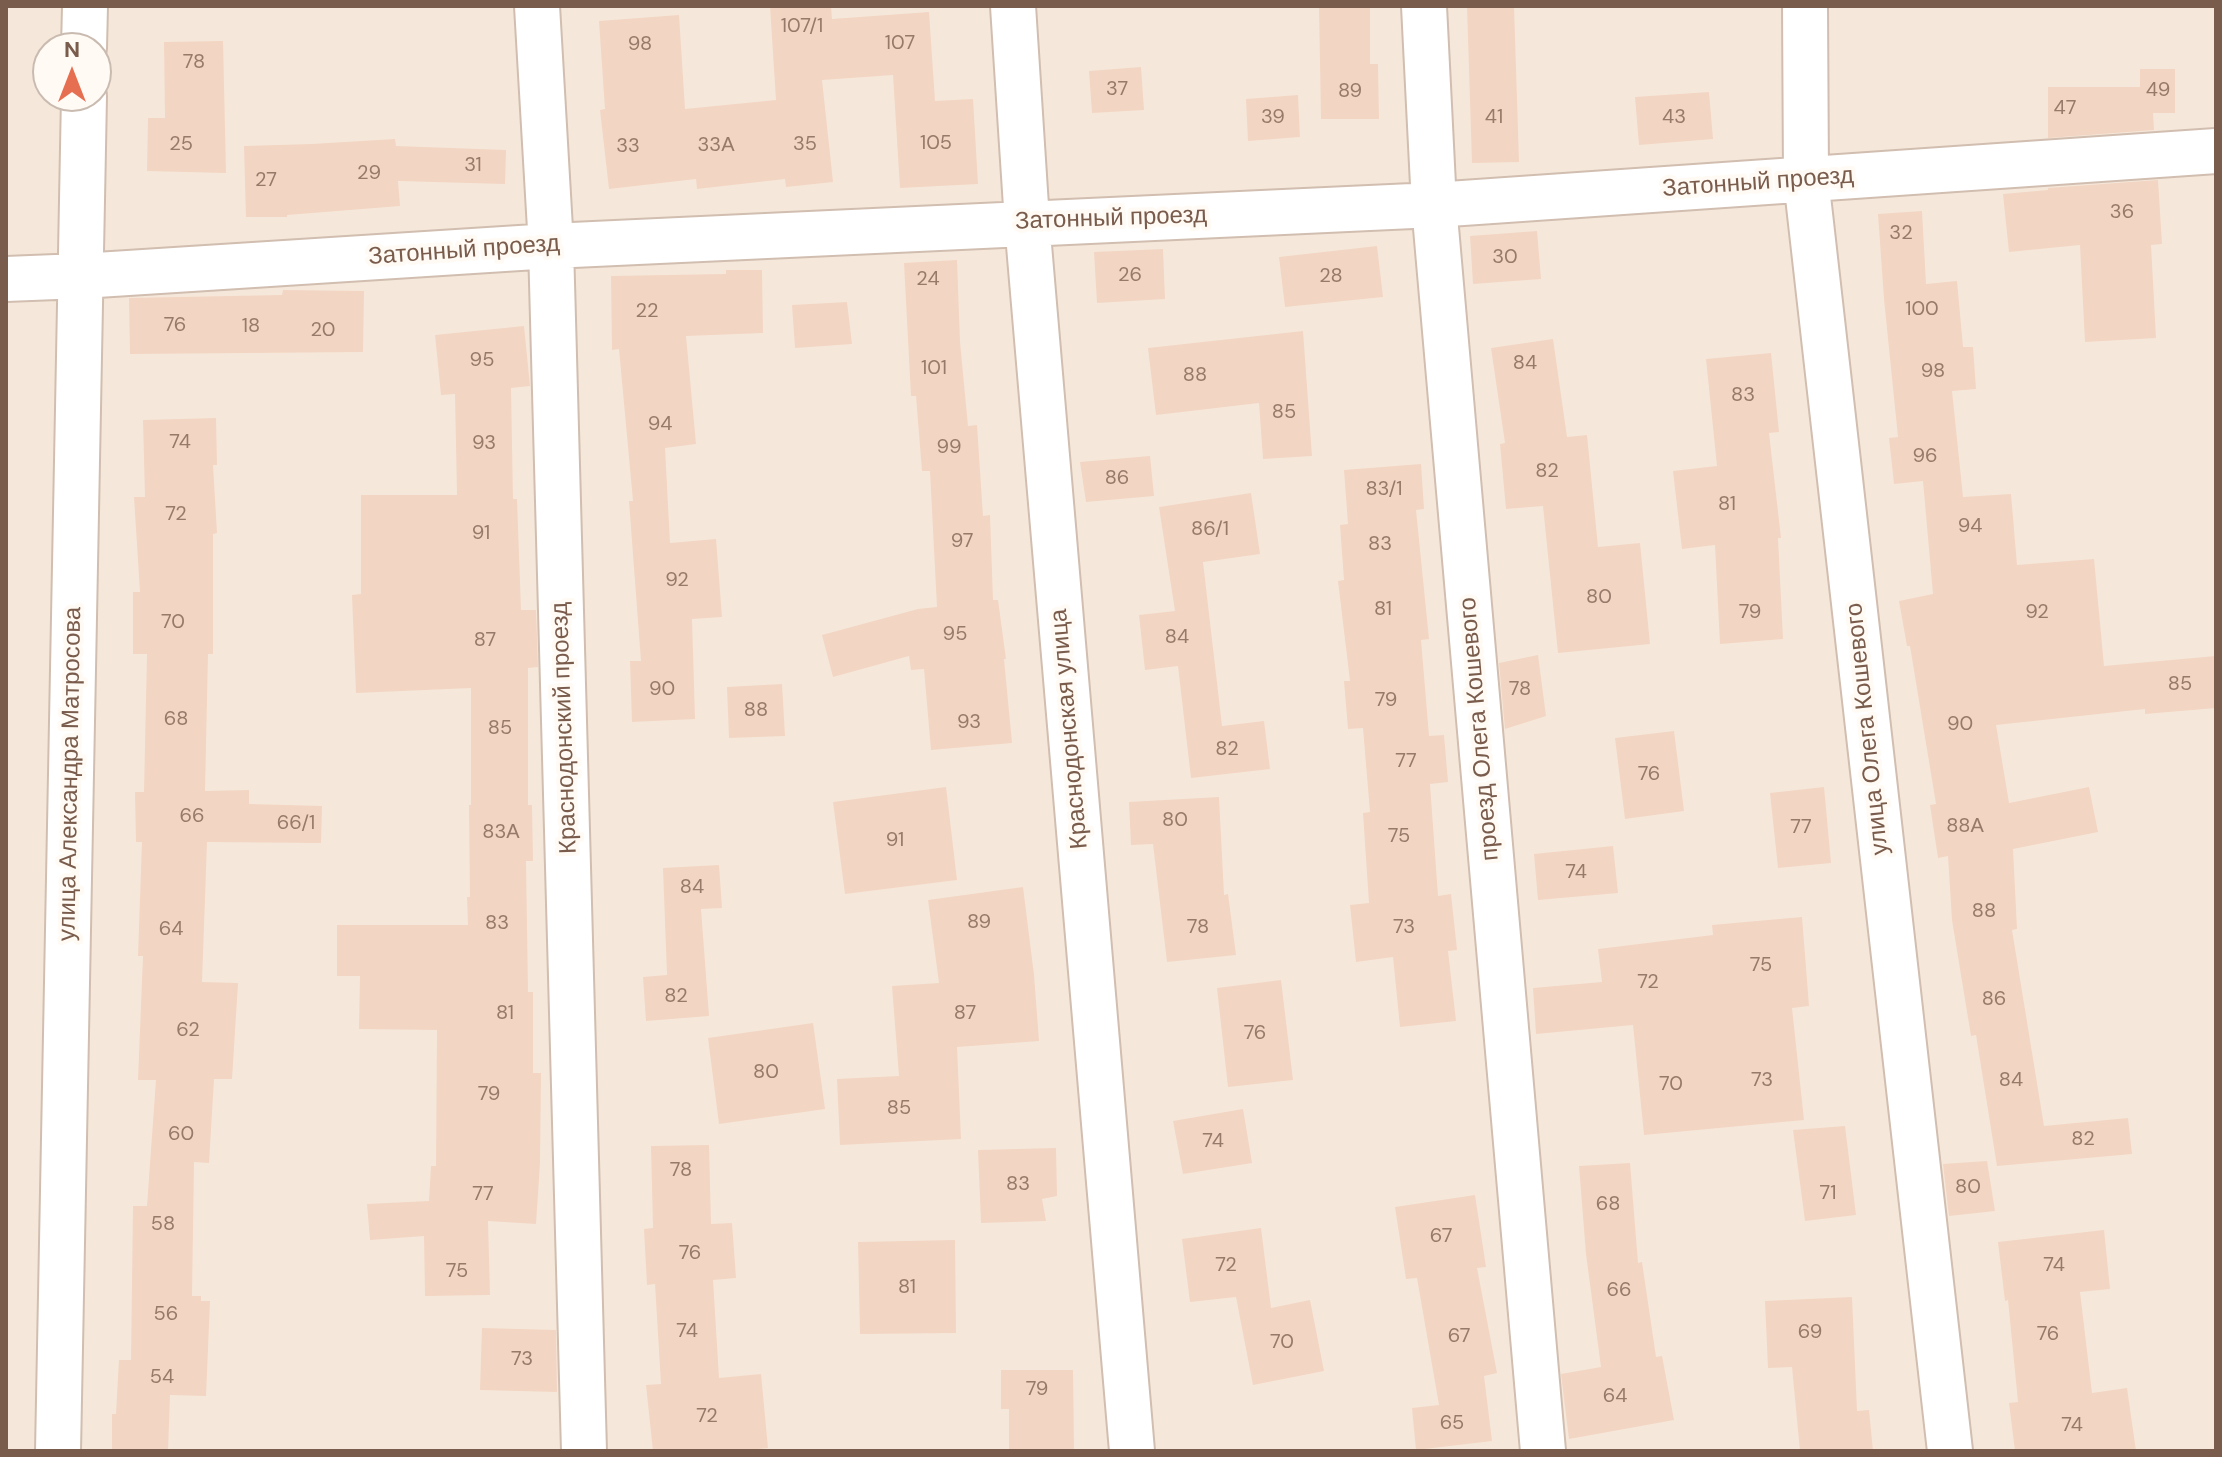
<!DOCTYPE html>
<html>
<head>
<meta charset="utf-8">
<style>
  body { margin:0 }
  #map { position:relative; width:2222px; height:1457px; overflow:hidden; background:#fdf6ec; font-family:"DM Sans",sans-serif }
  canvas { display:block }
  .frame { position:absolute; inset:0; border:8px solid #7a5c4d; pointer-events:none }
  .north { position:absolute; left:32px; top:32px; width:80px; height:80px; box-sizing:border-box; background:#fffaf3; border:2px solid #cabbb1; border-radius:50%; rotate:0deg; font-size:22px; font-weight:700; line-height:32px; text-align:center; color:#7a5c4d }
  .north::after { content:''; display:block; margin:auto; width:28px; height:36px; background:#e76f51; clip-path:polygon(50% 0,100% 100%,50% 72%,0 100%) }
</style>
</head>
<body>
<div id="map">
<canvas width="2222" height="1457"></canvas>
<div class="frame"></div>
<div class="north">N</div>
</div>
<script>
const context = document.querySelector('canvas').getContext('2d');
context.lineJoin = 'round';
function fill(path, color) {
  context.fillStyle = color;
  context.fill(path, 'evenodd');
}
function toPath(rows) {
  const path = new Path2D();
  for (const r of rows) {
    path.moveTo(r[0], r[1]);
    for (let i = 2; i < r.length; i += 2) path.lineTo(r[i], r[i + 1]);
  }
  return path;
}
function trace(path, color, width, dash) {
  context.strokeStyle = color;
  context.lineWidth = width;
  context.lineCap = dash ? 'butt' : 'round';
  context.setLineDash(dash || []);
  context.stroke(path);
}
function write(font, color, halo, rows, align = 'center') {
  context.font = font + ' "DM Sans",sans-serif';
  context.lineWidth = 8;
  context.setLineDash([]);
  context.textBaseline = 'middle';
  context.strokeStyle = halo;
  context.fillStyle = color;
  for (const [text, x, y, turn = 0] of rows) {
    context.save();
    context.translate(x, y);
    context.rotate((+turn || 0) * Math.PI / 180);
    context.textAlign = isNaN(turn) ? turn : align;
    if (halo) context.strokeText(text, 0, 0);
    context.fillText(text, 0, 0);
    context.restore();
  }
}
fill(toPath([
  [6,6,2216,6,2216,1451,6,1451],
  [48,48,96,48,96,96,48,96]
]), '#f5e8da');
fill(toPath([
  [770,6,831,6,832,19,929,12,935,101,973,99,978,184,900,188,893,75,822,80,833,182,786,187,785,179,697,189,696,179,609,189,600,110,605,109,599,21,679,15,685,109,776,100],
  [1319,6,1370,6,1370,64,1378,64,1379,119,1321,119],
  [1467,6,1514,6,1519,162,1472,163],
  [223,41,226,173,147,171,148,118,165,118,164,42],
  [1141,67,1144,110,1092,113,1089,71],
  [2140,69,2175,69,2175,113,2153,113,2154,130,2048,138,2048,87,2140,87],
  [1709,92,1713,139,1639,145,1635,97],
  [1298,95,1300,137,1248,141,1246,99],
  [395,139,396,146,506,150,505,184,398,181,400,206,287,215,287,217,246,217,244,146,312,144],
  [2158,180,2162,244,2151,245,2156,338,2085,342,2080,245,2009,252,2003,194,2048,190,2048,188],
  [1922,211,1926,284,1957,281,1963,347,1973,347,1976,389,1952,391,1963,497,2011,494,2017,565,2094,559,2104,666,2216,656,2216,708,2145,714,2145,709,1996,725,2009,803,2089,787,2098,832,2013,849,2017,929,2012,930,2044,1126,2128,1118,2132,1154,1997,1166,1976,1035,1971,1036,1952,920,1948,856,1938,858,1930,805,1936,804,1910,646,1907,646,1899,601,1933,594,1923,481,1894,484,1889,438,1898,437,1884,299,1878,214],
  [1537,231,1541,279,1473,284,1470,236],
  [1377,246,1383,297,1285,307,1279,257],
  [1163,249,1165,299,1097,303,1094,252],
  [957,260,960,342,968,426,977,425,983,516,990,515,993,600,998,600,1006,659,1004,659,1012,743,931,750,924,669,911,670,909,656,833,677,822,635,918,609,937,607,930,471,922,471,916,396,911,396,904,263],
  [726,270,762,270,763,333,686,336,696,444,665,448,670,543,716,539,722,617,692,619,695,719,632,722,630,661,641,661,629,501,633,501,619,349,612,350,611,276,726,274],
  [283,290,364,291,363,352,130,354,129,298,282,295],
  [847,302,852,344,795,348,792,305],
  [524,326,530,386,511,388,513,499,517,499,521,610,536,610,538,667,528,668,528,805,532,805,533,861,526,861,528,992,533,992,533,1073,541,1073,540,1163,536,1224,488,1221,490,1295,425,1296,424,1236,370,1240,367,1204,429,1201,431,1166,436,1166,437,1030,359,1029,360,976,337,976,337,925,468,925,467,897,470,897,469,805,471,805,471,688,356,693,352,595,361,594,361,495,457,495,455,394,441,395,435,335],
  [1303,331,1312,456,1263,459,1259,403,1156,415,1148,348],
  [1553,339,1567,437,1587,435,1598,547,1640,543,1650,644,1558,653,1543,506,1506,509,1500,444,1505,443,1491,348],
  [1771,353,1779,432,1769,433,1781,538,1778,538,1783,639,1720,644,1715,545,1682,549,1673,471,1717,466,1706,359],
  [216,418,217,465,213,465,217,533,213,534,213,654,208,654,205,791,249,790,249,804,322,806,321,843,207,842,202,982,238,983,232,1079,214,1079,209,1163,194,1162,192,1296,201,1296,201,1301,210,1301,206,1396,170,1395,168,1451,112,1451,112,1414,116,1414,119,1360,131,1360,133,1206,147,1206,156,1080,138,1080,143,956,138,956,142,842,136,842,135,792,144,792,147,654,133,654,133,592,140,592,134,497,145,497,143,420],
  [1150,456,1154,496,1086,502,1080,462],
  [1421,464,1424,509,1416,510,1429,639,1421,640,1429,736,1444,735,1448,782,1430,784,1438,896,1451,894,1457,950,1448,951,1456,1021,1400,1027,1393,957,1356,962,1350,905,1369,903,1363,813,1370,812,1363,728,1348,729,1344,681,1350,681,1338,581,1344,580,1340,525,1348,524,1344,470],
  [1251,493,1260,554,1203,562,1222,726,1264,721,1270,769,1191,778,1178,666,1145,670,1139,615,1175,611,1159,507],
  [1538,655,1546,716,1505,729,1499,663],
  [782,684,785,736,729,738,727,687],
  [1674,731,1684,811,1625,819,1615,738],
  [946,787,957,880,845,894,833,802],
  [1824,787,1831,863,1778,868,1770,793],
  [1219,797,1224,895,1228,894,1236,955,1167,962,1153,844,1131,845,1129,802],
  [1613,846,1618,893,1538,900,1534,854],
  [719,865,722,908,701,909,709,1016,646,1021,643,977,667,975,663,868],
  [1023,887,1034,975,1039,1041,957,1047,961,1139,840,1145,837,1079,899,1076,892,986,939,983,928,900],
  [1802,917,1809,1006,1792,1008,1804,1120,1644,1135,1633,1025,1536,1034,1533,988,1602,982,1598,949,1713,935,1712,925],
  [1281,980,1293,1080,1228,1087,1217,988],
  [813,1023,825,1109,719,1124,708,1038],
  [1243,1109,1252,1163,1183,1174,1173,1121],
  [1845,1126,1856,1215,1805,1221,1793,1130],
  [709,1145,711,1224,732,1223,736,1278,713,1280,719,1378,761,1374,768,1448,739,1451,653,1451,646,1385,661,1384,655,1284,647,1285,644,1229,653,1228,651,1146],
  [1056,1148,1057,1196,1042,1199,1046,1221,981,1223,978,1150],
  [1987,1161,1995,1211,1949,1216,1943,1164],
  [1630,1163,1638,1263,1642,1262,1656,1357,1662,1356,1674,1420,1569,1439,1561,1374,1601,1367,1586,1254,1579,1166],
  [1475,1195,1486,1267,1477,1268,1497,1373,1484,1376,1492,1441,1416,1450,1412,1408,1439,1405,1417,1278,1406,1279,1395,1207],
  [1261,1228,1271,1308,1310,1300,1324,1371,1253,1385,1236,1297,1190,1302,1182,1239],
  [2104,1230,2110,1289,2080,1292,2092,1393,2127,1388,2136,1451,2015,1451,2009,1403,2018,1402,2008,1300,2005,1301,1998,1242],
  [955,1240,956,1333,860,1334,858,1242],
  [1852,1297,1857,1411,1869,1410,1873,1451,1800,1451,1792,1367,1768,1368,1765,1301],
  [482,1328,556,1330,557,1392,480,1390],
  [1001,1370,1073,1370,1074,1451,1009,1451,1009,1409,1001,1409]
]), '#f3d5c3');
const minor = toPath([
  [537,6,551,246,584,1451],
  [1013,6,1027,222,1132,1451],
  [1424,6,1434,205,1543,1451],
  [1805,6,1806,179,1950,1451],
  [84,48,85,6],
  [6,279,81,276,551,246,1434,205,2216,151],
  [58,1451,84,96]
]);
trace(minor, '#d1beb0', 48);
trace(minor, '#fff', 44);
write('20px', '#987a6a', null, [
  ["107/1",802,27],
  ["107",900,44],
  ["98",640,45],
  ["78",194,63],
  ["37",1117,90],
  ["49",2158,91],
  ["89",1350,92],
  ["47",2065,109],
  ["39",1273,118],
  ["41",1494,118],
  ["43",1674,118],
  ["105",936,144],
  ["25",181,145],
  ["35",805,145],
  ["33А",716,146],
  ["33",628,147],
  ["31",473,166],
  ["29",369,174],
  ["27",266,181],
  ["36",2122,213],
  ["32",1901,234],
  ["30",1505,258],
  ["26",1130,276],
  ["28",1331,277],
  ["24",928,280],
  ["100",1922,310],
  ["22",647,312],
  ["76",175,326],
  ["18",251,327],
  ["20",323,331],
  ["95",482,361],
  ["84",1525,364],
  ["101",934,369],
  ["98",1933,372],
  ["88",1195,376],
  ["83",1743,396],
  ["85",1284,413],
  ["94",660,425],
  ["74",180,443],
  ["93",484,444],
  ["99",949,448],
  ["96",1925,457],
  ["82",1547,472],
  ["86",1117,479],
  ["83/1",1384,490],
  ["81",1727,505],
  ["72",176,515],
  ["94",1970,527],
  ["86/1",1210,530],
  ["91",481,534],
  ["97",962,542],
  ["83",1380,545],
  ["92",677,581],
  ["80",1599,598],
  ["81",1383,610],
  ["79",1750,613],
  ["92",2037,613],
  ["70",173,623],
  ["95",955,635],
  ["84",1177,638],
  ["87",485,641],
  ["85",2180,685],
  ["90",662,690],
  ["78",1520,690],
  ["79",1386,701],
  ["88",756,711],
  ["68",176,720],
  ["93",969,723],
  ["90",1960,725],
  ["85",500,729],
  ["82",1227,750],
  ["77",1406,762],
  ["76",1649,775],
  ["66",192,817],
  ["80",1175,821],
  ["66/1",296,824],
  ["88А",1965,827],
  ["77",1801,828],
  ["83А",501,833],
  ["75",1399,837],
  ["91",895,841],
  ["74",1576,873],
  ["84",692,888],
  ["88",1984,912],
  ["89",979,923],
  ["83",497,924],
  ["78",1198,928],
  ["73",1404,928],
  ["64",171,930],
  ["75",1761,966],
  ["72",1648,983],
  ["82",676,997],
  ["86",1994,1000],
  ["81",505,1014],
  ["87",965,1014],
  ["62",188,1031],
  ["76",1255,1034],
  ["80",766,1073],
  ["73",1762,1081],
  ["84",2011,1081],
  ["70",1671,1085],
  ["79",489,1095],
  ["85",899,1109],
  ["60",181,1135],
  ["82",2083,1140],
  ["74",1213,1142],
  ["78",681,1171],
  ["83",1018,1185],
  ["80",1968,1188],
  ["71",1828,1194],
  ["77",483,1195],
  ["68",1608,1205],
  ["58",163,1225],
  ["67",1441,1237],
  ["76",690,1254],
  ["72",1226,1266],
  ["74",2054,1266],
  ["75",457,1272],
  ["81",907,1288],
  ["66",1619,1291],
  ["56",166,1315],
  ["74",687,1332],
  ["69",1810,1333],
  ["76",2048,1335],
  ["67",1459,1337],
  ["70",1282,1343],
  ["73",522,1360],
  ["54",162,1378],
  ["79",1037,1390],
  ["64",1615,1397],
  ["72",707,1417],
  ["65",1452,1424],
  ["74",2072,1426]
]);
write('24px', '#7a5c4d', '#fffaf3', [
  ["Затонный проезд",1758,183,-4],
  ["Затонный проезд",1111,219,-2],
  ["Затонный проезд",464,251,-4],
  ["Краснодонский проезд",565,728,-92],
  ["Краснодонская улица",1070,729,-95],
  ["проезд Олега Кошевого",1480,729,-95],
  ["улица Олега Кошевого",1868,729,-96],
  ["улица Александра Матросова",71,774,-89]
]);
</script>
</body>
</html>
